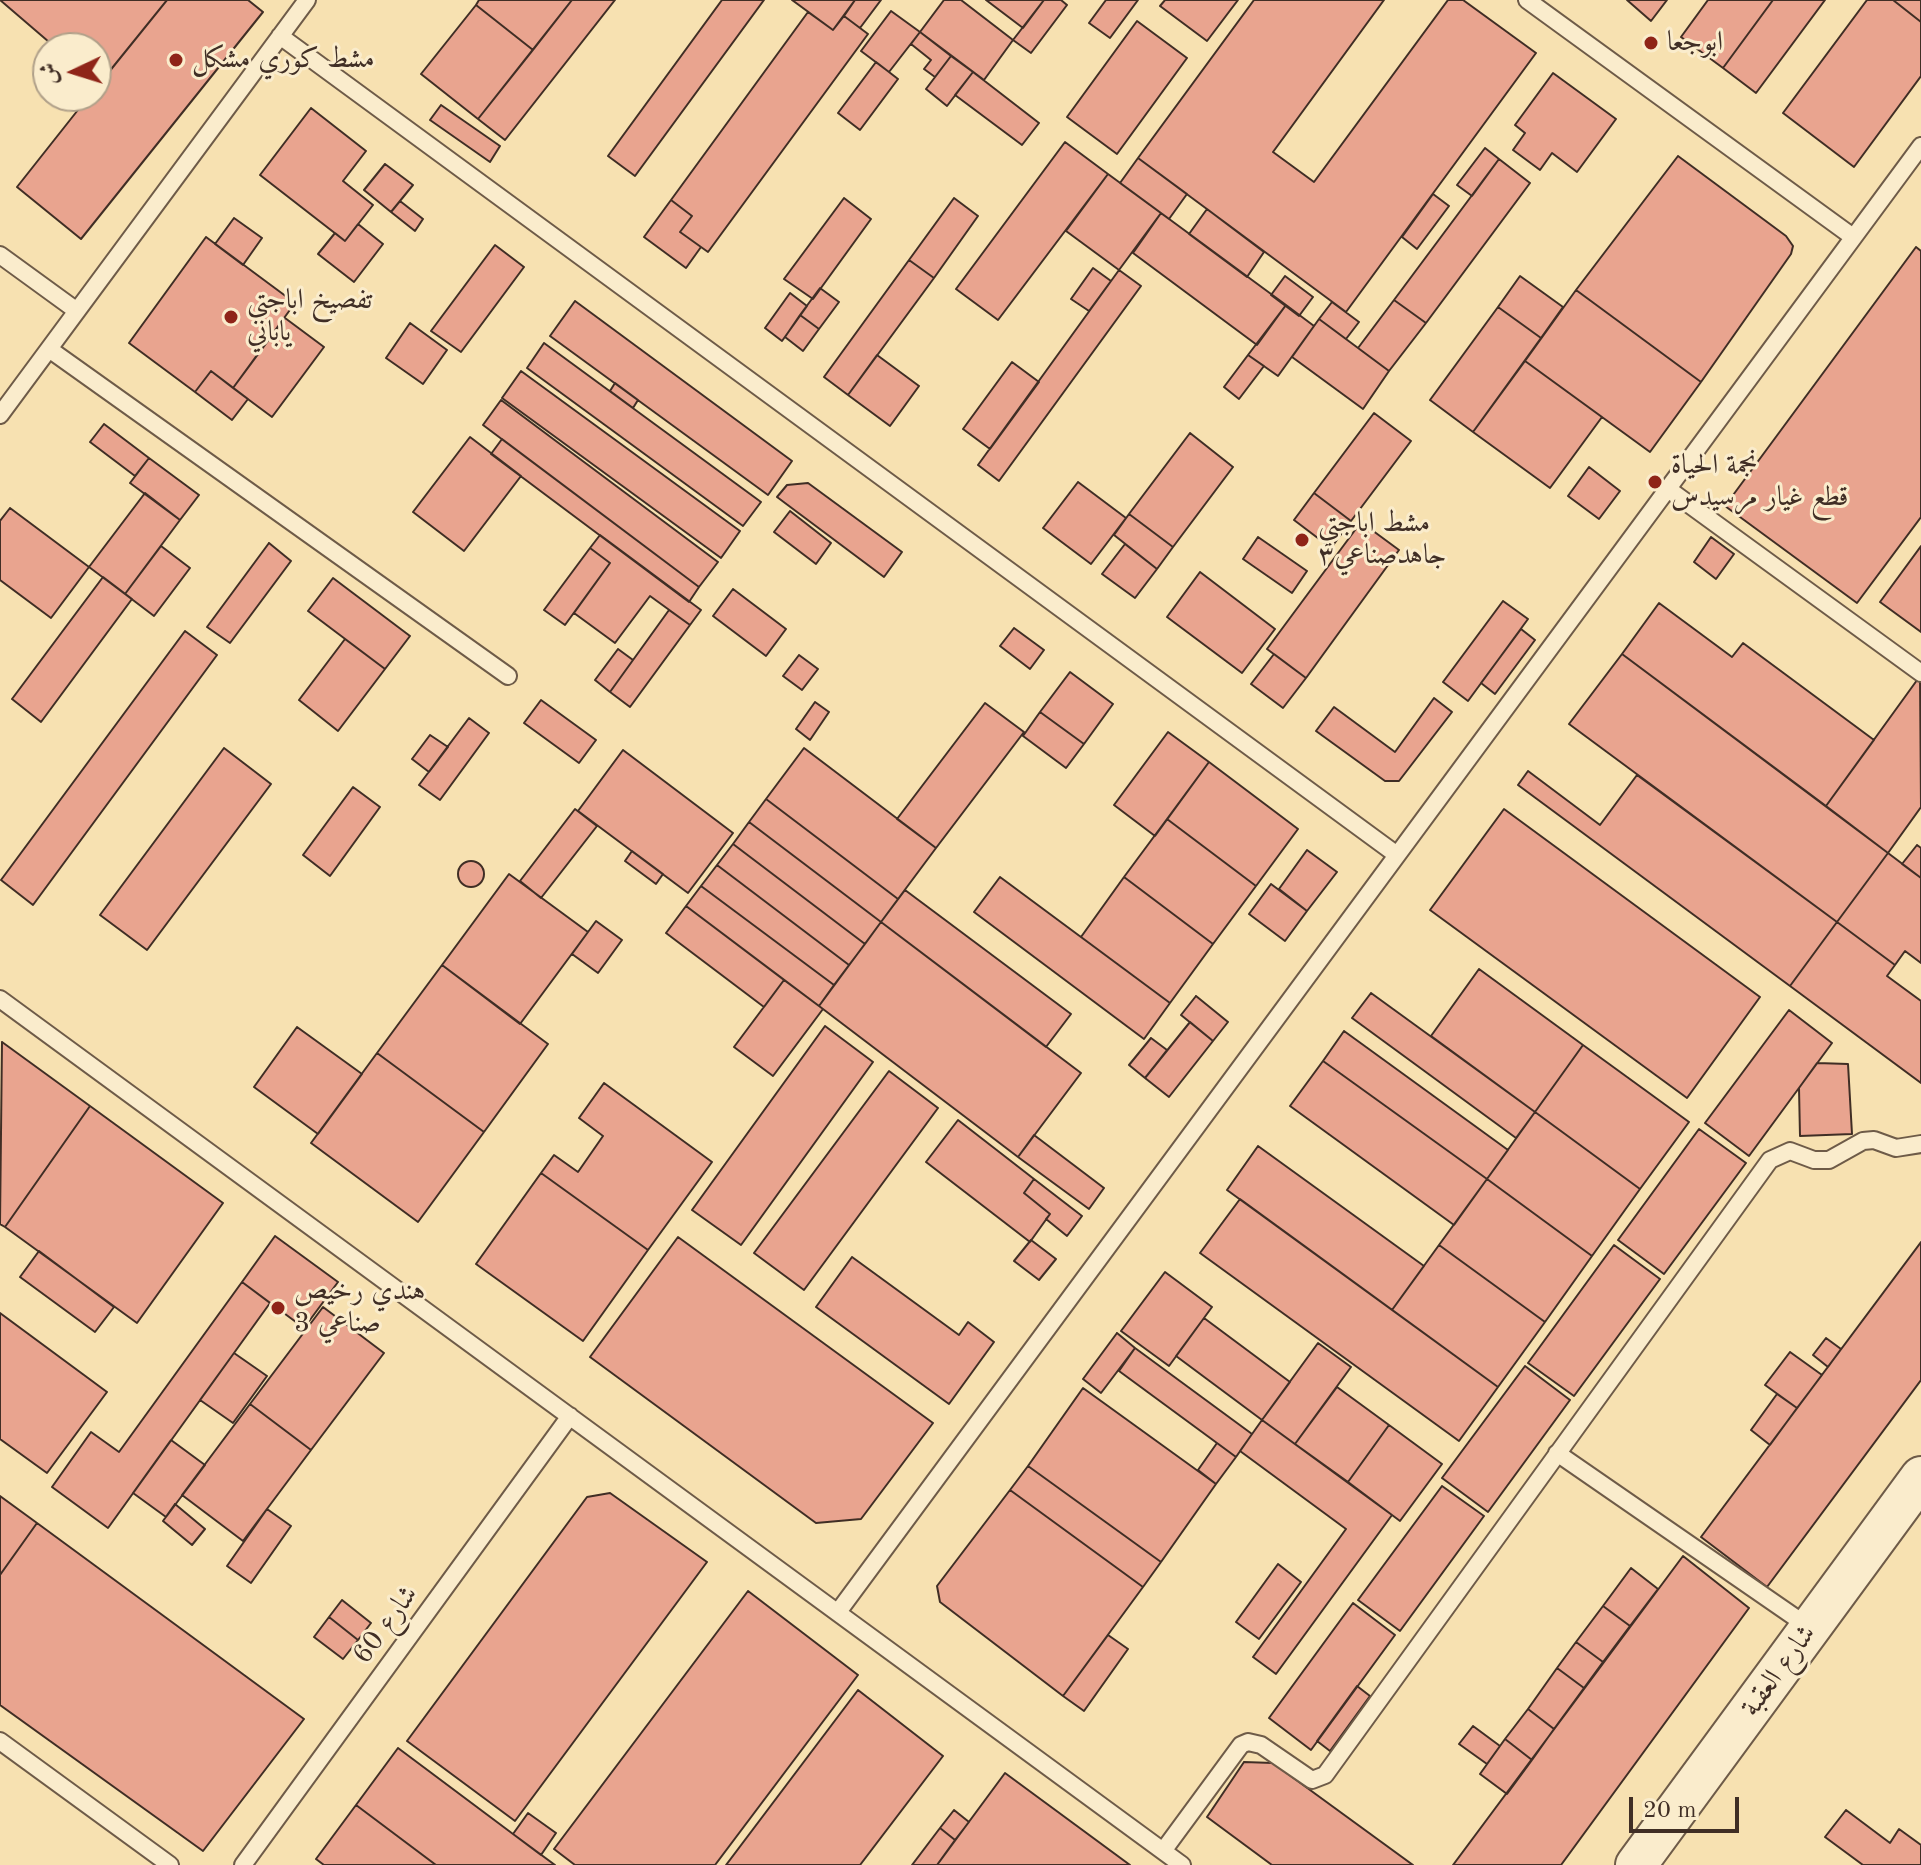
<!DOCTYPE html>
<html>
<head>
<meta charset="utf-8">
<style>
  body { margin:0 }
  #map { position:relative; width:1921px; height:1865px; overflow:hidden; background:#f7e1b1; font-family:"Old Standard TT",Amiri,serif }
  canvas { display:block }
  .north { position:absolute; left:32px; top:32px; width:80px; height:80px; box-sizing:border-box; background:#faeccc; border:2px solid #b0a089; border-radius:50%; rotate:266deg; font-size:22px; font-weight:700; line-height:32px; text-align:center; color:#402e25 }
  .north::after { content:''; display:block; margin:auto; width:28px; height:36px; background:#8f2418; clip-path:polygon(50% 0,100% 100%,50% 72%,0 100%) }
  .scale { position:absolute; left:1629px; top:1797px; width:110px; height:36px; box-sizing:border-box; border:4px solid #402e25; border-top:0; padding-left:10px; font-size:24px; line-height:28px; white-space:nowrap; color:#402e25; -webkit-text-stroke:6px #faeccc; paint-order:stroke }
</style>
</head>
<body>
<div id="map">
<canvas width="1921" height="1865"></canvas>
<div class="north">ش</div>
<div class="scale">20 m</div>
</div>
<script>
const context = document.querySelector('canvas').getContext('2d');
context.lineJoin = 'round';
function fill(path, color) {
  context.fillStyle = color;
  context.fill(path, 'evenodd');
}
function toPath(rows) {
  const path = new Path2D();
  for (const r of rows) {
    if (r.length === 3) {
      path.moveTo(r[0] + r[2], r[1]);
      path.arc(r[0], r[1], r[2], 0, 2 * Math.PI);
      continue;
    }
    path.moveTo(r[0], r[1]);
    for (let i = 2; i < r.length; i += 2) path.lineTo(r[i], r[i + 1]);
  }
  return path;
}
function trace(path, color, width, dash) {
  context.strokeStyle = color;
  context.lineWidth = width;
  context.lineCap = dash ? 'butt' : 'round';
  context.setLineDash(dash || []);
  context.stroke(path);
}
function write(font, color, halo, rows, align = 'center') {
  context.font = font + ' "Old Standard TT",Amiri,serif';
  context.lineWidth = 6;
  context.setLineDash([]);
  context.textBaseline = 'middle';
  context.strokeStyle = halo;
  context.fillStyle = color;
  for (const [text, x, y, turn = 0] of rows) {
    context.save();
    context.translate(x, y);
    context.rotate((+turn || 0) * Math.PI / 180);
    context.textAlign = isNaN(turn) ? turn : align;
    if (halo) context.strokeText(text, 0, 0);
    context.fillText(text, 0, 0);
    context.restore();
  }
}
const building = toPath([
  [0,0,167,0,100,83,96,80,96,48,56,48,0,0],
  [167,0,248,0,263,12,81,239,17,187,89,96,96,96,96,88,167,0],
  [479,0,572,0,533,50,476,5,479,0],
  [572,0,615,0,505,140,478,119,572,0],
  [722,0,764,0,635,176,608,156,722,0],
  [792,0,855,0,833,30,792,0],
  [855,0,881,0,860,28,844,16,855,0],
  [944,0,961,0,1013,40,984,80,920,32,944,0],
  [986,0,1044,0,1023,28,986,0],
  [1044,0,1061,0,1067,5,1031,53,1013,40,1044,0],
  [1106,0,1138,0,1110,38,1089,23,1106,0],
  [1165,0,1238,0,1207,41,1160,6,1165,0],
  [1254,0,1384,0,1273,152,1314,182,1448,0,1463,0,1536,53,1346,312,1138,158,1254,0],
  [1627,0,1667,0,1651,21,1627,0],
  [1708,0,1773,0,1723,68,1681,37,1708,0],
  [1773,0,1825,0,1756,93,1723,68,1773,0],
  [1867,0,1893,0,1921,22,1921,76,1854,167,1783,113,1867,0],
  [1893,0,1921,0,1921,22,1893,0],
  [476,5,533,50,478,119,421,74,476,5],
  [891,11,920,32,889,72,861,51,891,11],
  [808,12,833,30,844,16,868,34,708,252,680,232,692,216,671,200,808,12],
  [1137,21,1187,58,1117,154,1067,117,1137,21],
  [920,32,951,56,935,77,924,69,931,60,911,44,920,32],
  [951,56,973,72,947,106,926,89,951,56],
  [876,62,898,79,860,130,838,113,876,62],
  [973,72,1039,123,1022,145,955,95,973,72],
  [1553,73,1616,119,1577,172,1552,153,1540,170,1513,150,1525,133,1515,125,1553,73],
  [441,105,500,146,490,162,430,120,441,105],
  [311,108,366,151,343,181,373,205,345,241,260,175,311,108],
  [1065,142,1108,174,998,320,956,289,1065,142],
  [1485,148,1499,159,1472,196,1457,185,1485,148],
  [1678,156,1786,236,1793,246,1791,254,1701,382,1576,290,1678,156],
  [1138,158,1187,194,1169,219,1120,183,1138,158],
  [1499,159,1530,183,1426,323,1394,300,1499,159],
  [385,164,413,185,391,212,364,190,385,164],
  [1108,174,1161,213,1119,270,1066,231,1108,174],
  [1433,194,1449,206,1417,249,1402,237,1433,194],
  [844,198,871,219,813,299,784,279,844,198],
  [954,198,978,216,934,278,909,260,954,198],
  [671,200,692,216,680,232,701,247,686,268,644,237,671,200],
  [400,201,423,219,415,231,391,212,400,201],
  [1207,209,1264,252,1247,277,1189,234,1207,209],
  [1161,213,1286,305,1257,345,1133,253,1161,213],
  [234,218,262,238,243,265,215,244,234,218],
  [358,224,383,244,354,282,318,254,335,233,345,241,358,224],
  [206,237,295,303,233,388,211,371,195,392,129,343,206,237],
  [495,245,524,267,461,352,431,331,495,245],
  [1916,247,1921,251,1921,517,1857,603,1725,506,1916,247],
  [909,260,934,278,848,395,824,377,909,260],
  [1093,268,1111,281,1089,311,1071,299,1093,268],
  [1119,270,1141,286,999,481,978,465,1119,270],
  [1285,276,1313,297,1299,316,1271,295,1285,276],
  [1520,276,1563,307,1541,338,1498,307,1520,276],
  [820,288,839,302,819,329,800,315,820,288],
  [1576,290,1701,382,1650,452,1525,361,1576,290],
  [790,293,807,306,782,341,765,328,790,293],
  [1394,300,1426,323,1389,371,1358,348,1394,300],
  [575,301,792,461,768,495,550,336,575,301],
  [1332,302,1359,322,1346,339,1319,319,1332,302],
  [1286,305,1314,326,1278,376,1248,355,1286,305],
  [1498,307,1541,338,1473,432,1430,400,1498,307],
  [800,315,819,329,803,351,785,337,800,315],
  [285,318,324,347,272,417,233,388,285,318],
  [1319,319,1389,371,1363,409,1292,357,1319,319],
  [410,323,447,350,423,384,386,358,410,323],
  [544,343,761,502,743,526,527,368,544,343],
  [877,355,919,386,890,426,848,395,877,355],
  [1248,355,1264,366,1239,399,1224,387,1248,355],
  [1525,361,1602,417,1550,488,1473,432,1525,361],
  [1012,362,1039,382,990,449,963,429,1012,362],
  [211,371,248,399,232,420,195,392,211,371],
  [521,371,740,531,721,558,502,398,521,371],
  [615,383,638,400,633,408,610,391,615,383],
  [501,400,718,562,699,587,483,425,501,400],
  [1374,413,1411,441,1351,521,1314,493,1374,413],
  [104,424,149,458,135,476,90,442,104,424],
  [1190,433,1233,467,1173,547,1129,514,1190,433],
  [470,437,521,476,464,551,413,512,470,437],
  [502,439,699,587,689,602,491,454,502,439],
  [149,458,199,495,180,520,130,483,149,458],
  [1589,467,1620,491,1599,519,1568,496,1589,467],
  [1078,482,1126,518,1091,564,1043,528,1078,482],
  [808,483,902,552,884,577,777,497,787,485,808,483],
  [145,493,180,520,125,594,89,567,145,493],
  [1314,493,1351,521,1331,548,1294,520,1314,493],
  [10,508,89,567,51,618,0,580,0,521,10,508],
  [790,511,831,543,816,564,774,532,790,511],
  [1129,514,1173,547,1157,569,1114,535,1129,514],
  [1361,522,1399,550,1306,678,1267,649,1361,522],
  [600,535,701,610,690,625,650,596,615,643,574,613,610,563,590,548,600,535],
  [1258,537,1307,571,1292,593,1243,559,1258,537],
  [1711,537,1734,554,1716,579,1694,562,1711,537],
  [269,543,291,561,230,643,207,627,269,543],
  [1125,544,1157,569,1135,598,1102,574,1125,544],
  [161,546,190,568,154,616,125,594,161,546],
  [1921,546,1921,632,1880,602,1921,546],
  [590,548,610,563,565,625,544,610,590,548],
  [1200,572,1275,629,1242,673,1167,617,1200,572],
  [103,577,132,599,41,722,12,699,103,577],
  [333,578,410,636,385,669,308,611,333,578],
  [733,589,786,629,766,656,713,616,733,589],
  [1503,601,1528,619,1468,701,1443,682,1503,601],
  [1659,603,1732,657,1743,643,1874,740,1826,806,1622,654,1659,603],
  [669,610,690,625,630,707,610,692,669,610],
  [1014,628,1044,650,1030,669,1000,646,1014,628],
  [1521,629,1535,640,1495,694,1481,683,1521,629],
  [185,631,217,655,33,905,1,880,185,631],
  [345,639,385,669,338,731,299,700,345,639],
  [618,649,633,660,610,692,595,680,618,649],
  [1274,654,1306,678,1283,708,1251,684,1274,654],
  [1622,654,1888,853,1837,922,1569,724,1622,654],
  [799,655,818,669,802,690,783,676,799,655],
  [1070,672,1113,704,1084,744,1040,712,1070,672],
  [1920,676,1921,807,1888,853,1826,806,1920,676],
  [1434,698,1452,712,1399,781,1385,781,1316,731,1334,707,1395,752,1434,698],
  [541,700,596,740,579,763,524,723,541,700],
  [815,702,829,712,810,740,796,729,815,702],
  [985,703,1024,732,936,848,897,819,985,703],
  [1040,712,1084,744,1066,768,1023,736,1040,712],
  [469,718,489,733,440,800,419,785,469,718],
  [1168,732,1209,762,1155,836,1114,805,1168,732],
  [430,735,448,747,429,772,412,759,430,735],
  [224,748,271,784,147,950,100,915,224,748],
  [804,748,936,848,898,899,766,799,804,748],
  [623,750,733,833,688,893,578,811,623,750],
  [1209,762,1298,829,1256,886,1167,819,1209,762],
  [1528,771,1600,825,1637,775,1837,922,1790,986,1518,785,1528,771],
  [353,787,380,807,330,876,303,855,353,787],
  [766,799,898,899,881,922,749,822,766,799],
  [575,809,597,826,541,898,520,881,575,809],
  [1504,809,1760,997,1687,1098,1430,910,1504,809],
  [1167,819,1256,886,1213,944,1124,877,1167,819],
  [749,822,881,922,865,944,733,844,749,822],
  [733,844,865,944,849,965,717,865,733,844],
  [1917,845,1921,848,1921,878,1902,864,1917,845],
  [1307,850,1337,872,1307,911,1279,889,1307,850],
  [632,851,663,874,656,884,625,861,632,851],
  [1888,853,1921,878,1921,963,1905,951,1895,965,1837,922,1888,853],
  [471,874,13],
  [717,865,849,965,834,985,701,886,717,865],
  [509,874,588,932,520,1024,442,965,509,874],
  [1000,877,1170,1003,1144,1039,974,912,1000,877],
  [1124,877,1213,944,1170,1003,1081,937,1124,877],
  [1271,884,1307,911,1285,941,1249,914,1271,884],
  [701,886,834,985,819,1006,686,906,701,886],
  [905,890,1071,1014,1046,1047,881,922,905,890],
  [686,906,784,980,764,1007,666,933,686,906],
  [596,921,622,940,598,973,572,954,596,921],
  [881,922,1081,1073,1018,1157,819,1006,881,922],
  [1837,922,1895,965,1887,976,1921,1001,1921,1083,1790,986,1837,922],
  [442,965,548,1044,484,1132,377,1053,442,965],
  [1479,969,1583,1045,1535,1112,1431,1036,1479,969],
  [784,980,823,1009,773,1076,734,1047,784,980],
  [1371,993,1535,1112,1516,1138,1352,1018,1371,993],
  [1196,996,1228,1022,1213,1041,1181,1015,1196,996],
  [1789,1010,1832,1043,1749,1156,1705,1123,1789,1010],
  [1190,1022,1213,1041,1169,1097,1145,1078,1190,1022],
  [825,1026,873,1062,741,1245,692,1210,825,1026],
  [297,1027,362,1074,318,1134,254,1087,297,1027],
  [1344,1031,1508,1150,1487,1179,1323,1061,1344,1031],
  [1151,1038,1167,1050,1145,1078,1129,1065,1151,1038],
  [2,1042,90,1106,5,1227,0,1224,2,1042],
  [1583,1045,1689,1122,1640,1189,1535,1112,1583,1045],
  [377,1053,484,1132,418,1222,311,1143,377,1053],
  [1323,1061,1487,1179,1454,1225,1290,1106,1323,1061],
  [1817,1063,1848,1064,1852,1134,1800,1136,1799,1088,1817,1063],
  [889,1071,938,1108,804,1290,754,1253,889,1071],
  [604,1083,712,1162,648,1250,541,1173,554,1155,578,1172,603,1136,579,1118,604,1083],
  [90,1106,223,1203,137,1323,5,1227,90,1106],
  [1535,1112,1640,1189,1592,1256,1487,1179,1535,1112],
  [958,1120,1034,1179,1024,1193,1050,1214,1030,1242,926,1162,958,1120],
  [1699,1129,1746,1163,1664,1274,1618,1240,1699,1129],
  [1034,1135,1104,1188,1089,1209,1018,1157,1034,1135],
  [1258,1146,1424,1266,1392,1310,1227,1190,1258,1146],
  [541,1173,648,1250,583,1341,476,1264,541,1173],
  [1034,1179,1082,1216,1067,1236,1046,1219,1050,1214,1024,1193,1034,1179],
  [1487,1179,1592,1256,1545,1322,1439,1245,1487,1179],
  [1240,1199,1498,1387,1459,1441,1200,1253,1240,1199],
  [275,1236,338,1282,304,1328,242,1282,275,1236],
  [678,1237,933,1423,861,1519,816,1523,590,1357,678,1237],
  [1031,1240,1056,1259,1039,1280,1014,1261,1031,1240],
  [1921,1242,1921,1380,1767,1587,1701,1537,1921,1242],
  [1439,1245,1545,1322,1498,1387,1392,1310,1439,1245],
  [1614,1245,1660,1279,1574,1396,1528,1363,1614,1245],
  [39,1251,114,1307,95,1332,20,1277,39,1251],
  [852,1257,959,1335,968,1322,994,1342,949,1404,816,1307,852,1257],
  [1165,1272,1212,1307,1169,1366,1121,1331,1165,1272],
  [242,1282,270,1303,108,1528,52,1487,91,1432,119,1452,242,1282],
  [323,1307,384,1353,311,1450,250,1404,323,1307],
  [0,1313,107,1392,47,1473,0,1439,0,1313],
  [1204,1318,1290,1382,1262,1420,1176,1356,1204,1318],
  [1117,1333,1135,1348,1101,1393,1083,1379,1117,1333],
  [1826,1338,1841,1349,1828,1367,1813,1355,1826,1338],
  [1318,1343,1351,1367,1295,1444,1262,1420,1318,1343],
  [1135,1348,1252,1434,1236,1457,1119,1371,1135,1348],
  [1790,1352,1822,1375,1797,1408,1765,1385,1790,1352],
  [234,1353,267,1376,233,1423,200,1400,234,1353],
  [1525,1366,1570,1400,1488,1512,1442,1478,1525,1366],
  [1337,1387,1389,1425,1348,1482,1295,1444,1337,1387],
  [1083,1388,1216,1484,1161,1562,1028,1466,1083,1388],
  [1777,1394,1797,1408,1770,1445,1751,1430,1777,1394],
  [250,1404,311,1450,243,1541,182,1495,250,1404],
  [1262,1420,1392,1515,1276,1674,1253,1657,1346,1529,1240,1451,1262,1420],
  [1389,1425,1442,1464,1400,1521,1348,1482,1389,1425],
  [171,1440,205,1465,166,1517,133,1493,171,1440],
  [1217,1443,1236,1457,1216,1484,1198,1470,1217,1443],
  [1028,1466,1161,1562,1143,1587,1010,1490,1028,1466],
  [1442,1486,1484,1516,1400,1631,1358,1600,1442,1486],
  [1010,1490,1143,1587,1063,1696,940,1602,937,1586,1010,1490],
  [610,1493,707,1562,515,1821,407,1741,587,1497,610,1493],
  [0,1496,37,1523,0,1575,0,1496],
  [175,1504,205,1529,192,1545,163,1521,175,1504],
  [267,1509,291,1526,251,1583,227,1566,267,1509],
  [37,1523,304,1719,203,1851,0,1705,0,1575,37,1523],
  [1683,1556,1749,1608,1561,1865,1453,1865,1683,1556],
  [1278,1564,1301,1582,1259,1639,1236,1622,1278,1564],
  [1631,1568,1658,1589,1630,1626,1603,1606,1631,1568],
  [748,1591,858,1675,715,1865,575,1865,554,1849,748,1591],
  [342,1600,371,1623,358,1640,329,1617,342,1600],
  [1353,1603,1395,1635,1311,1750,1269,1718,1353,1603],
  [1603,1606,1630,1626,1603,1662,1576,1642,1603,1606],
  [329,1617,358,1640,343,1659,314,1637,329,1617],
  [1108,1635,1128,1649,1084,1711,1063,1696,1108,1635],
  [1576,1642,1603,1662,1584,1688,1557,1668,1576,1642],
  [1557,1668,1584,1688,1554,1729,1528,1709,1557,1668],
  [1357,1686,1370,1696,1330,1751,1317,1741,1357,1686],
  [858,1690,943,1756,860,1865,726,1865,858,1690],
  [1528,1709,1554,1729,1532,1760,1505,1739,1528,1709],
  [1473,1726,1500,1746,1487,1764,1459,1744,1473,1726],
  [1505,1739,1532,1760,1507,1794,1480,1774,1505,1739],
  [398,1748,513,1834,555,1865,436,1865,356,1805,398,1748],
  [1244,1762,1273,1763,1413,1865,1272,1865,1207,1817,1244,1762],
  [1005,1773,1130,1865,937,1865,1005,1773],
  [356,1805,436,1865,324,1865,316,1859,356,1805],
  [954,1810,969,1822,955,1840,940,1828,954,1810],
  [1846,1810,1890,1843,1899,1829,1921,1845,1921,1865,1863,1865,1825,1837,1846,1810],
  [528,1813,556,1833,541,1855,513,1834,528,1813],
  [940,1828,955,1840,937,1865,912,1865,940,1828]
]);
fill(building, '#e9a48f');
trace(building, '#402e25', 2);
const service = toPath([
  [1527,0,1853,237],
  [280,36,1397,855],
  [0,255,77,311],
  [49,349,508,676],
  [0,415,307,0],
  [1668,489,1921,673],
  [0,999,1182,1865],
  [1557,1453,1809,1627],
  [838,1612,1921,146],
  [0,1741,170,1865],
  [1163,1851,1241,1745,1248,1742,1261,1745,1312,1780,1325,1775,1770,1160,1790,1151,1814,1160,1829,1160,1863,1141,1874,1140,1896,1148,1921,1144],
  [243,1865,570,1416]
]);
const tertiary = toPath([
  [1636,1865,1921,1477]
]);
trace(service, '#6e5b48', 20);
trace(tertiary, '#6e5b48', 44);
trace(service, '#faeccc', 16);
trace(tertiary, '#faeccc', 40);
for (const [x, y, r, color] of [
  [1651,43,8,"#8f2418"],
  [176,60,8,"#8f2418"],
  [231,317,8,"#8f2418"],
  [1655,482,8,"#8f2418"],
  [1302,540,8,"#8f2418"],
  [278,1308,8,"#8f2418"]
]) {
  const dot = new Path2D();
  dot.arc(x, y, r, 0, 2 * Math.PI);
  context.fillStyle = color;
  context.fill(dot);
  trace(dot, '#faeccc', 3);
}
write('28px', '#402e25', '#faeccc', [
  ["ابوجعا",1667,43],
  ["مشط كوري مشكل",192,60],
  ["تفصيخ اباجتي",247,301],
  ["ياباني",247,333],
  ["نجمة الحياة",1671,466],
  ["قطع غيار مرسيدس",1671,498],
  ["مشط اباجتي",1318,524],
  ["جاهدصناعي٣",1318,556],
  ["هندي رخيص",294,1292],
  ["صناعي 3",294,1324]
], 'left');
write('28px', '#402e25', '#faeccc', [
  ["شارع 60",386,1625,-54],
  ["شارع العقبة",1779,1671,-54]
]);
</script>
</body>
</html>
